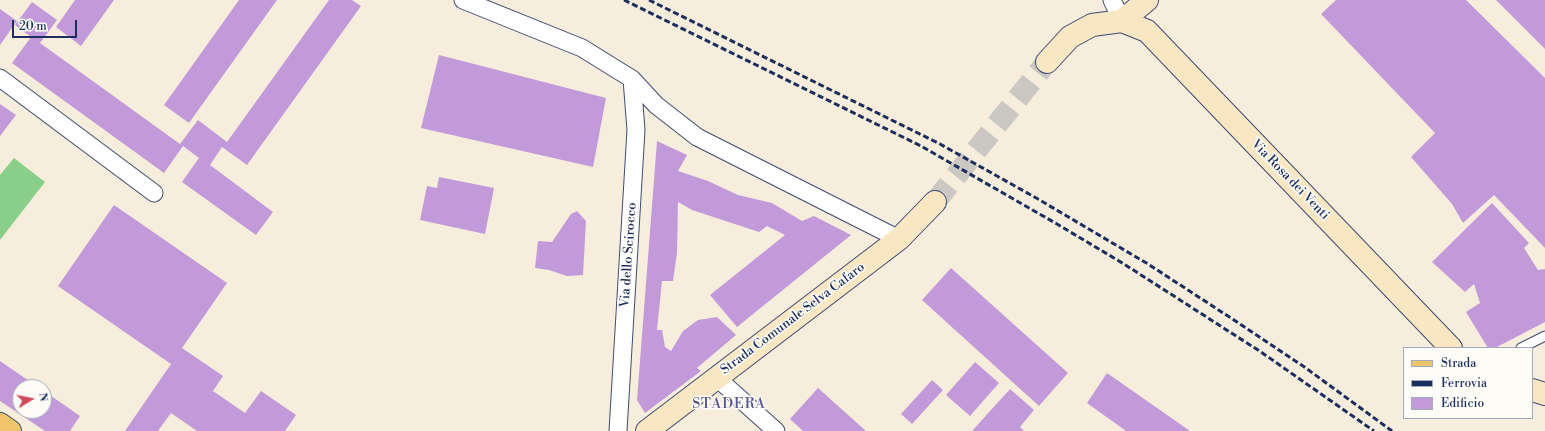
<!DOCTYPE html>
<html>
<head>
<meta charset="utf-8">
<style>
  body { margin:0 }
  #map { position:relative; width:1545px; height:431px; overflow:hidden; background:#f7eddc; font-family:"Libre Bodoni",serif }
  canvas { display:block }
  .legend { position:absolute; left:1403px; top:347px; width:130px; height:72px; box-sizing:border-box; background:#fdfcf7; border:1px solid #a3aaba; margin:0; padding:5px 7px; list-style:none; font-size:12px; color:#1b2f5e }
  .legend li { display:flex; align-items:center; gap:8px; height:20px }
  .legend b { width:20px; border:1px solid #a3aaba }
  .north { position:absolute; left:12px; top:379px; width:40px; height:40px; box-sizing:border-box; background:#fdfcf7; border:1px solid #a3aaba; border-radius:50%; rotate:80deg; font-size:11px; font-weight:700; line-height:16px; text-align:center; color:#1b2f5e }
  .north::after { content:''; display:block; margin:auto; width:14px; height:18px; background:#d1495b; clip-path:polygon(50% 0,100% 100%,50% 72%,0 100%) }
  .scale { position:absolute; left:12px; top:20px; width:65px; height:18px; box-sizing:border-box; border:2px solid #1b2f5e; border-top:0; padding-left:5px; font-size:12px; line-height:14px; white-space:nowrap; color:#1b2f5e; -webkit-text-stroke:3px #fdfcf7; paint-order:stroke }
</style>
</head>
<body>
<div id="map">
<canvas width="1545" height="431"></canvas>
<ul class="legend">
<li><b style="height:5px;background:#f0c469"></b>Strada</li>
<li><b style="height:5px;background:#1b2f5e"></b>Ferrovia</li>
<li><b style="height:11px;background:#c29ada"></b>Edificio</li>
</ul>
<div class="north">N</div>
<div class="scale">20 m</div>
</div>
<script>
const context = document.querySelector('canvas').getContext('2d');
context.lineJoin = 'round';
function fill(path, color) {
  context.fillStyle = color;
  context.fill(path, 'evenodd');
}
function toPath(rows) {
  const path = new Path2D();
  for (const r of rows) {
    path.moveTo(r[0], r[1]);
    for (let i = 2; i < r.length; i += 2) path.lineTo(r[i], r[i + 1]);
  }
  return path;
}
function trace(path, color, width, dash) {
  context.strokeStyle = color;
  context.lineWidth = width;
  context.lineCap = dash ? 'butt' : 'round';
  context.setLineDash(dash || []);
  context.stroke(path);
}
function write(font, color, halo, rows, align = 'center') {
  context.font = font + ' "Libre Bodoni",serif';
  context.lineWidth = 3;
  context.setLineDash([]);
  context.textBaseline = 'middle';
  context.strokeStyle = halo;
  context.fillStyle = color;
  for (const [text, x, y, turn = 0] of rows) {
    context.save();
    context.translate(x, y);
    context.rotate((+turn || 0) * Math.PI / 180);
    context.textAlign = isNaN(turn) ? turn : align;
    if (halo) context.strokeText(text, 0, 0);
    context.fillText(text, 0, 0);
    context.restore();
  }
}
fill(toPath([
  [14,158,45,182,0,240,0,175]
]), '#8acf89');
fill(toPath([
  [75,0,114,0,81,46,56,27],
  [239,0,277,0,189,123,164,105],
  [329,0,352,0,361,6,247,165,222,147,210,165,273,212,256,235,182,182,199,158,183,146,164,173,12,63,31,37,15,25,32,2,57,20,40,43,180,144,198,120,227,142],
  [1336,0,1466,0,1545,78,1545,248,1494,195,1463,223,1452,204,1411,157,1435,133,1321,14],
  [1496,0,1545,0,1545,49],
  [0,9,17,21,0,45],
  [439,55,606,98,593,167,421,128],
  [0,104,16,115,0,136],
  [657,141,687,155,678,171,708,181,738,195,772,203,802,221,814,216,851,235,737,327,710,295,785,235,767,226,759,232,692,210,678,202,677,253,673,281,662,281,657,330,662,330,665,347,671,351,683,331,698,320,717,317,736,335,697,368,701,371,645,413,637,400],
  [439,177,494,188,485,234,420,220,427,186,437,188],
  [1492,203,1529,243,1524,248,1538,270,1545,269,1545,322,1495,348,1488,348,1466,312,1480,303,1474,284,1465,292,1432,262],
  [114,205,227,283,182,348,223,376,213,391,245,413,261,391,296,415,285,431,197,431,171,413,158,431,125,431,171,364,58,286],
  [577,211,586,221,583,275,567,276,549,270,535,268,538,241,552,242,571,214],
  [951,268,1068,373,1039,406,922,300],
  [0,361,38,387,20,387,20,411,44,411,44,391,80,416,70,431,45,431,0,401],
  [975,362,999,383,970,416,946,395],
  [1107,373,1190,431,1126,431,1087,403],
  [932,380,943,390,912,424,901,414],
  [818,388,866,431,803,431,790,419],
  [1010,389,1034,410,1020,427,1024,431,972,431]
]), '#c29ada');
trace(toPath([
  [935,202,1047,62]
]), '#cbc7c3', 22, [22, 11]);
const lane = toPath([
  [1521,348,1545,336]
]);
const street = toPath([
  [463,0,582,48,632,79,656,105,697,137,899,239],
  [1112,0,1122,21],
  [0,78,154,193],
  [717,378,776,431],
  [618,431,636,130,632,79]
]);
const secondary = toPath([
  [1122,21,1147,31,1451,348],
  [1047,62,1070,37,1092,25,1122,21,1147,0],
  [1532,390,1545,394],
  [647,431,899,239,935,202]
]);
const primary = toPath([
  [0,424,10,431]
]);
trace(lane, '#3c4c71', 11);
trace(street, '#3c4c71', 19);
trace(secondary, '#3c4c71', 24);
trace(primary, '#3c4c71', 24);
trace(lane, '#fff', 9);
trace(street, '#fff', 17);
trace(secondary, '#f9e7c3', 22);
trace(primary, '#f0c469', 22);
trace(toPath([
  [624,0,921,146,1057,224,1124,264,1261,352,1374,431],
  [649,0,940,144,1038,199,1148,264,1234,320,1303,366,1392,431]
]), '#1b2f5e', 3, [6, 3]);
write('13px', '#1b2f5e', '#fdfcf7', [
  ["Via Rosa dei Venti",1290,180,46],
  ["Via dello Scirocco",629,255,-86],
  ["Strada Comunale Selva Cafaro",793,319,-37]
]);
context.letterSpacing = '1px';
write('14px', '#555489', '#fdfcf7', [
  ["STADERA",729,405]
]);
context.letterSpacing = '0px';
</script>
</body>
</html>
